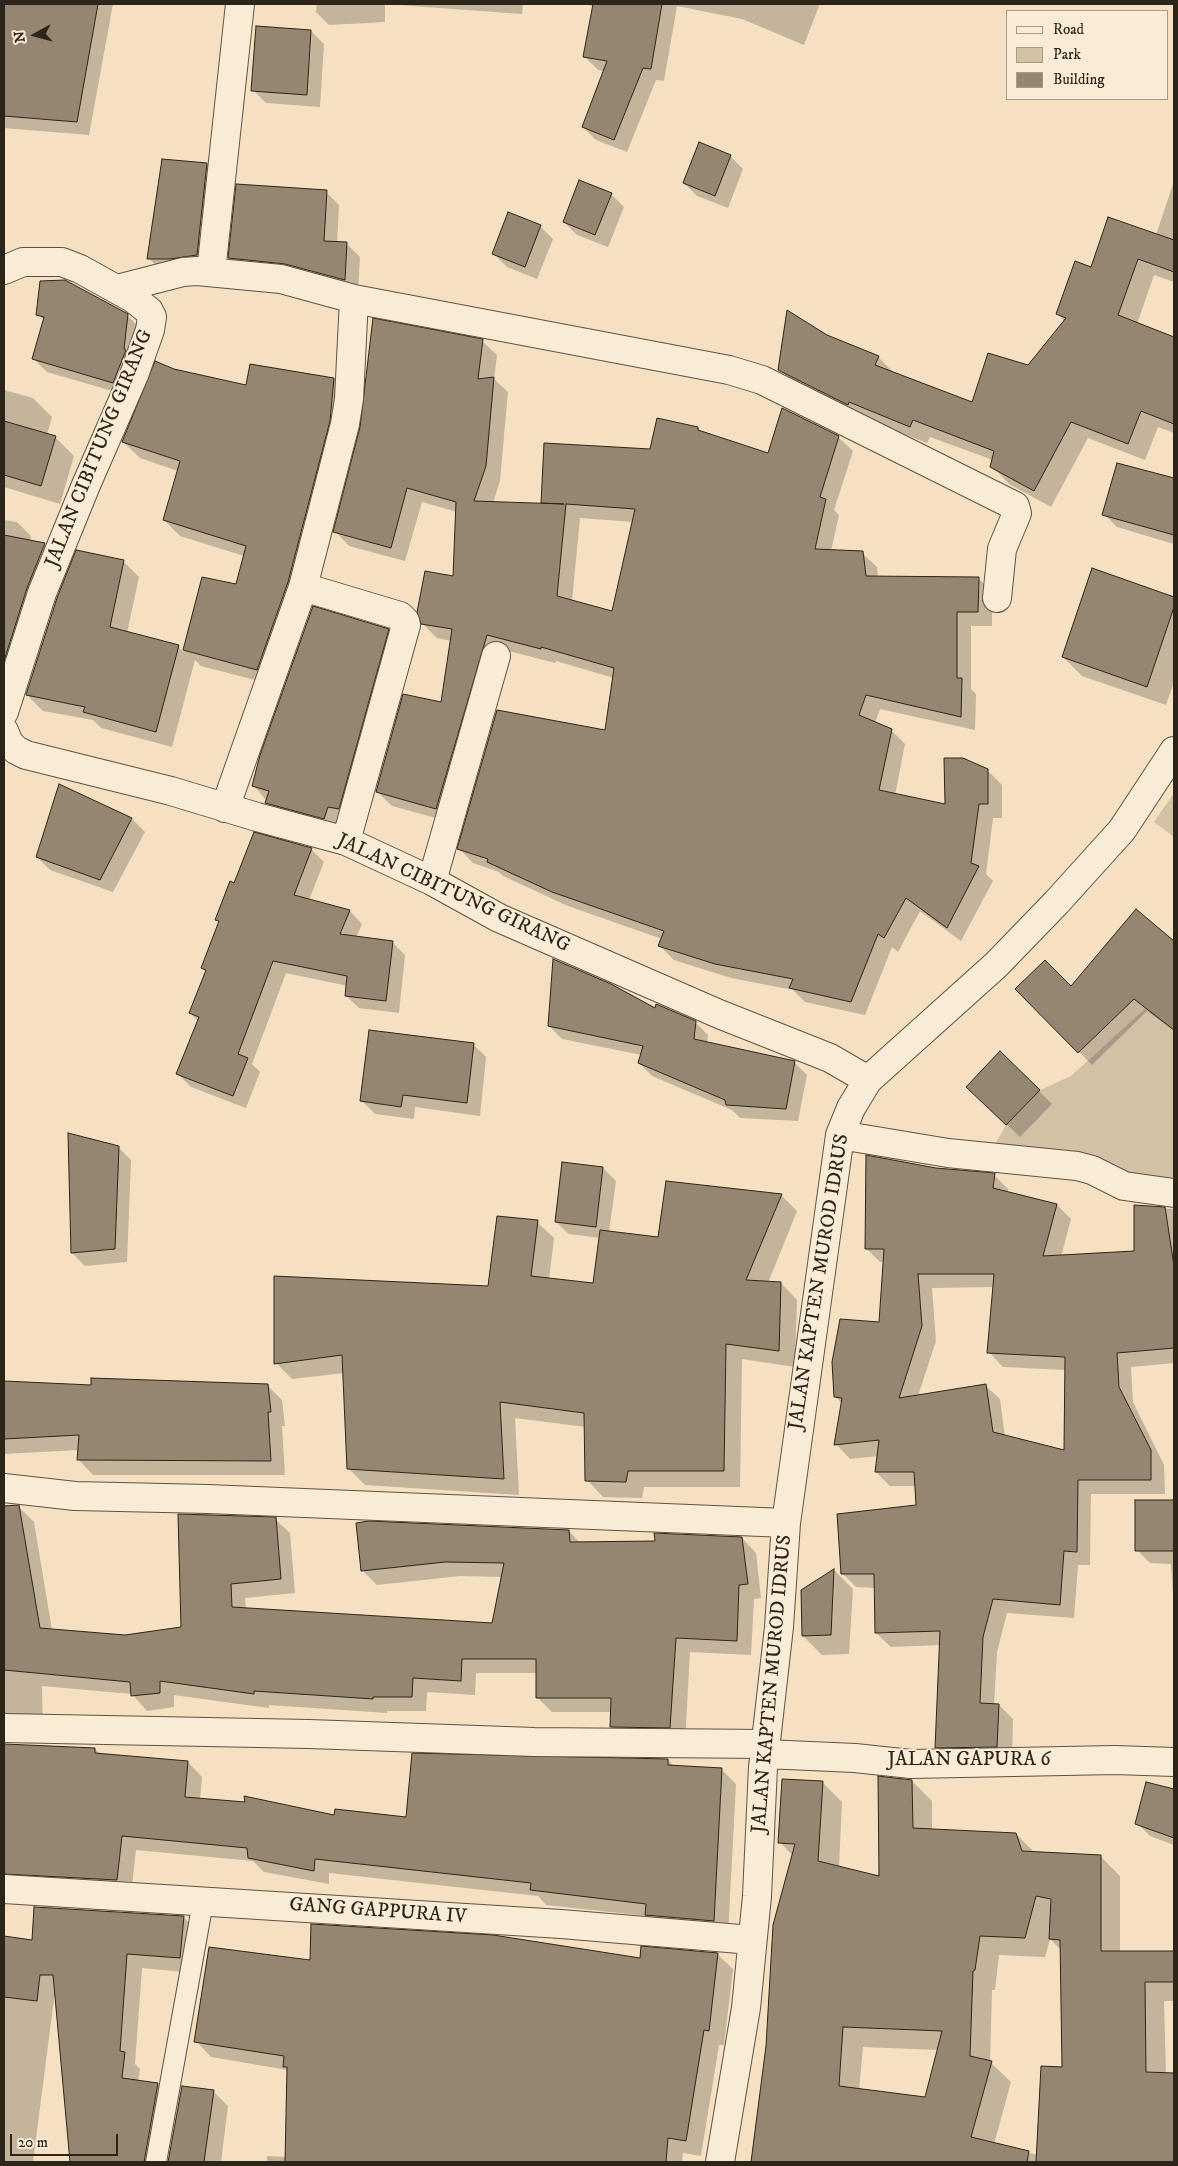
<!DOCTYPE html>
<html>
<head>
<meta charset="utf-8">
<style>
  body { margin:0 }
  #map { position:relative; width:1178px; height:2166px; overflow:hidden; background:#f5e1c2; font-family:"IM FELL DW Pica",serif }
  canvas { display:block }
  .frame { position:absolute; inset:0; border:5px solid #2d241a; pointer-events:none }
  .legend { position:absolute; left:1006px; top:10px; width:162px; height:90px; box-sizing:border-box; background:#f8ecd7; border:1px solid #a79c8b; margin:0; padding:6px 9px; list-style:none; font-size:15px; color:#2d241a }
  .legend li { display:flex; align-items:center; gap:10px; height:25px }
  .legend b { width:25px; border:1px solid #a79c8b }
  .north { position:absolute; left:10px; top:10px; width:50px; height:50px; -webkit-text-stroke:4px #f8ecd7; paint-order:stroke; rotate:263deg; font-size:14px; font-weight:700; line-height:20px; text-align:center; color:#2d241a }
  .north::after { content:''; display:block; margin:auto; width:18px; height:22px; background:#2d241a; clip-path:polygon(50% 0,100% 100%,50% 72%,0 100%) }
  .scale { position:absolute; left:10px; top:2134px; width:108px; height:22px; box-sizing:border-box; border:2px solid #2d241a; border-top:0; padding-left:6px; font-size:15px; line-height:18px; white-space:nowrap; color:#2d241a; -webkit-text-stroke:4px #f8ecd7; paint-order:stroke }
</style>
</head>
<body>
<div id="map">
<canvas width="1178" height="2166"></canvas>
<div class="frame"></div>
<ul class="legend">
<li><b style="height:6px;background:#f8ecd7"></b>Road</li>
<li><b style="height:14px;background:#d3c1a5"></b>Park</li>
<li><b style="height:14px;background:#958671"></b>Building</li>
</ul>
<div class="north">N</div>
<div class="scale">20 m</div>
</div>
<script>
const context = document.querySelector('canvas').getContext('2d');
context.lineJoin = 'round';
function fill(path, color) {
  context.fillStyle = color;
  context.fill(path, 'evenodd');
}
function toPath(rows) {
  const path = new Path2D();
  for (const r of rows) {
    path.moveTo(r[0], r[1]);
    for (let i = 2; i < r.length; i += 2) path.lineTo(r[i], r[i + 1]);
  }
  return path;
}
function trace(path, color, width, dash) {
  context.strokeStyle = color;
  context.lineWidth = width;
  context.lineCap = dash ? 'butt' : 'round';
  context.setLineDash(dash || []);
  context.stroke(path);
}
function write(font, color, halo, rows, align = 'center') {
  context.font = font + ' "IM FELL DW Pica",serif';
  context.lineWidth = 4;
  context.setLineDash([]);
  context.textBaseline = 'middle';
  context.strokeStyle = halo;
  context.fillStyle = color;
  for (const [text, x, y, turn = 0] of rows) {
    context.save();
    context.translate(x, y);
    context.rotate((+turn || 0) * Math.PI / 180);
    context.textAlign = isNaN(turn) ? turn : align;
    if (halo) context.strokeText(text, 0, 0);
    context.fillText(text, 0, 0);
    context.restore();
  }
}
fill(toPath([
  [1174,793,1174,837,1154,822],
  [1147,1007,1174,1030,1174,1184,1134,1177,1097,1157,994,1146,1006,1125,1040,1090,1071,1076]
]), '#d3c1a5');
fill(toPath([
  [4,4,113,4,89,135,4,128],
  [317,4,523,4,522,14,385,4,385,22,329,25,316,12],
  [585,4,817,4,819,6,804,45,742,19,677,6,664,81,656,80,627,152,596,140,583,127,605,71,598,70,585,57,594,7],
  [311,31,324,44,320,107,266,103,253,90],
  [730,156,743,169,728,208,697,196,684,183],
  [207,164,219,177,210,268,161,271,149,258],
  [1174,181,1174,282,1154,275,1137,324,1174,339,1174,433,1158,427,1145,460,1088,438,1051,507,1009,484,992,466,993,460,930,437,927,443,866,419,797,387,780,369,827,336,878,357,895,374,973,404,1029,367,1065,322,1057,313,1091,269,1156,235],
  [326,192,339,205,337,243,347,244,360,257,358,292,242,271,230,258],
  [611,194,624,207,608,247,577,235,564,222],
  [540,226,553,239,537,279,507,267,494,254],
  [125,313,138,326,126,395,47,372,34,359,45,321,38,314],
  [482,341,497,355,494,379,508,392,500,481,493,503,545,505,542,502,698,428,703,433,769,454,838,437,853,451,834,510,839,515,831,551,862,553,877,567,878,577,978,578,992,592,992,626,971,626,971,689,976,694,975,730,880,709,875,723,891,730,905,744,895,795,946,806,987,770,1002,785,1002,818,993,818,986,874,993,881,961,941,920,911,898,952,892,947,865,1015,805,1002,793,990,731,978,674,960,659,945,662,939,568,906,503,876,499,872,473,863,459,848,606,731,614,678,556,661,555,663,501,649,451,822,392,806,377,792,442,704,452,641,437,638,422,623,454,578,457,512,422,502,405,561,349,546,335,531],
  [580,518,633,522,613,613,572,601],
  [334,379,350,396,274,685,201,666,195,660,172,747,101,728,93,720,43,711,27,695,123,561,139,577,127,633,178,647,184,652,203,578,237,585,244,556,180,536,164,520,178,471,140,458,123,442,247,387],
  [4,390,33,398,52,417,47,435,55,437,74,456,60,504,4,487],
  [1118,464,1174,480,1174,544,1117,527,1104,514],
  [4,520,17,522,31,536,30,541,45,545,59,559,4,675],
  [1092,570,1174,598,1174,682,1166,705,1082,676,1063,657],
  [388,630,407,649,358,828,285,822,254,786],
  [59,786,132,819,145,832,113,892,50,870,37,857],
  [311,849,324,862,309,900,350,911,362,924,356,938,392,942,405,955,399,1013,359,1008,346,996,348,986,286,973,252,1064,260,1072,246,1108,191,1087,178,1074,198,1021,190,1013,206,972,202,968,219,922,217,919,235,885],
  [1137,911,1174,943,1174,1031,1147,1011,1092,1065,1017,989,1071,988],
  [656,1009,695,1022,708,1035,707,1044,794,1062,807,1075,798,1121,740,1118,732,1110,652,1076,639,1063,642,1055,562,1039,549,1026],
  [473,1044,486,1057,480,1116,415,1107,414,1119,375,1114,362,1101],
  [1000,1053,1052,1104,1020,1137,981,1100],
  [118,1147,131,1160,127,1262,85,1266,72,1253],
  [603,1168,616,1181,609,1232,659,1238,781,1195,797,1211,768,1283,781,1283,797,1300,795,1367,742,1359,740,1487,644,1487,642,1498,603,1497,587,1480,586,1427,515,1418,519,1495,365,1485,349,1469,344,1373,292,1379,276,1363,489,1287,537,1222,554,1238,549,1279,594,1285,600,1238,569,1234,556,1222],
  [935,1169,994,1175,1008,1189,1008,1193,1057,1205,1071,1219,1061,1257,1136,1252,1135,1207,1174,1209,1174,1363,1131,1367,1133,1402,1164,1465,1165,1494,1091,1494,1090,1565,1078,1565,1074,1618,1007,1613,997,1652,994,1705,999,1705,1013,1719,1012,1760,951,1762,937,1747,941,1645,891,1647,876,1633,875,1588,856,1587,842,1573,917,1506,916,1486,890,1486,876,1472,878,1456,850,1459,836,1444,842,1404,836,1397,880,1324,884,1262,880,1262,866,1248],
  [994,1287,989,1352,1003,1367,1066,1370,1065,1452,1005,1437,1000,1399,985,1385,918,1396,936,1341,932,1288],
  [4,1383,92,1386,267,1385,282,1400,285,1426,282,1426,285,1475,93,1475,79,1460,79,1450,4,1454],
  [1136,1501,1174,1501,1174,1609,1171,1564,1150,1563,1137,1550],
  [4,1505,19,1507,34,1522,52,1630,125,1636,182,1628,275,1519,290,1533,295,1593,245,1598,246,1609,493,1624,502,1577,460,1576,377,1585,362,1570,569,1531,581,1544,742,1538,756,1553,761,1598,754,1599,751,1655,690,1652,685,1742,626,1741,611,1727,612,1712,552,1712,537,1697,537,1673,476,1673,475,1695,427,1692,426,1711,387,1711,387,1713,269,1705,269,1708,174,1695,174,1707,147,1711,132,1694,42,1686,43,1727,4,1739],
  [834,1570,853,1589,849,1654,822,1655,803,1636,802,1591],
  [4,1745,95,1749,100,1754,188,1762,202,1777,200,1800,335,1817,407,1818,668,1760,675,1767,722,1770,736,1784,728,1935,661,1929,647,1916,546,1905,538,1896,329,1873,329,1884,264,1872,253,1861,136,1850,131,1894,4,1892],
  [912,1781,932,1801,932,1830,1016,1834,1034,1852,1100,1856,1120,1876,1120,1953,1174,1952,1174,2001,1164,2001,1166,2074,1174,2074,1174,2162,752,2161,793,1856,780,1842,822,1782,842,1802,839,1867,880,1878],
  [1050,1939,1062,1951,1063,2068,1038,2155,994,2144,1011,2082,990,2062,992,1990,995,1990,999,1955,1045,1957],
  [863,2047,938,2050,926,2098,859,2090],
  [1147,1783,1174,1790,1174,1845,1150,1836,1137,1823],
  [183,1917,199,1932,195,1973,142,1968,135,2064,140,2069,138,2082,158,2084,173,2099,162,2162,71,2162,55,1991,33,2162,4,2162,4,1937,33,1941],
  [717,1954,733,1969,724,2045,719,2045,701,2156,683,2153,682,2162,267,2162,267,2156,286,2157,288,2070,211,2057,196,2041,311,1961,641,1960],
  [183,2087,213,2091,228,2106,221,2162,169,2162]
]), '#0003');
const building = toPath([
  [4,4,98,4,77,122,4,116,4,4],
  [593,4,662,4,651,69,643,68,614,140,582,127,607,61,583,57,593,4],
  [256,26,311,30,307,95,251,91,256,26],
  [699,142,731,155,715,196,683,183,699,142],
  [162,159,207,163,197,255,170,259,147,259,162,159],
  [579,180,612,193,595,235,563,222,579,180],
  [236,184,327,190,324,241,347,242,345,280,285,264,228,258,236,184],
  [508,212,541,225,525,267,492,254,508,212],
  [1108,217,1174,240,1174,272,1138,259,1118,315,1174,337,1174,424,1141,411,1128,444,1071,422,1034,491,990,467,994,451,913,420,910,427,849,402,848,405,778,370,787,310,827,335,879,356,875,365,972,402,988,353,1028,365,1066,318,1056,314,1075,261,1091,267,1108,217],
  [65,280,128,314,124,349,126,350,113,383,32,359,44,317,36,315,40,281,65,280],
  [373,318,483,339,478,379,494,377,486,466,474,501,564,504,541,503,544,443,650,449,657,418,698,427,698,430,768,453,782,408,839,436,820,497,826,499,815,549,863,551,866,576,979,577,978,612,957,612,957,678,962,678,961,717,866,695,859,715,892,729,879,790,945,804,944,758,963,758,988,769,988,804,979,804,971,863,979,866,947,928,906,898,884,938,878,934,851,1002,789,988,793,979,715,964,658,946,664,931,552,892,487,862,488,859,457,849,497,710,605,730,614,668,541,647,541,649,487,635,436,809,376,792,403,694,441,702,452,629,421,624,417,612,425,571,453,576,456,502,407,488,391,548,333,532,360,427,373,318],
  [566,504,635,509,612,611,557,596,566,504],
  [155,361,174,369,246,385,250,364,334,378,330,421,288,582,257,670,183,650,202,577,236,584,246,546,163,520,180,461,122,442,155,361],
  [4,421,56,436,41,486,4,475,4,421],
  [1117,463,1174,478,1174,535,1102,515,1117,463],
  [4,535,45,543,27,588,4,661,4,535],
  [76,550,124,560,110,627,179,645,156,732,83,712,85,707,26,695,57,598,76,550],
  [1092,568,1174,597,1174,607,1147,687,1062,657,1092,568],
  [313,606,389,629,339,809,328,807,324,819,265,803,269,791,252,786,260,755,313,606],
  [59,784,132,818,100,880,36,857,59,784],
  [254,832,312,848,294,895,350,910,340,934,393,941,386,1001,345,996,347,976,273,961,238,1054,248,1058,233,1096,176,1074,199,1017,189,1013,206,970,201,968,219,921,215,920,230,881,234,883,254,832],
  [1136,909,1174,941,1174,1030,1134,999,1078,1053,1015,989,1045,960,1071,986,1136,909],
  [553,959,611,984,655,1008,656,1004,696,1021,694,1039,795,1061,786,1109,726,1105,725,1100,638,1063,643,1046,548,1026,553,959],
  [369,1030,474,1043,467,1103,403,1095,401,1107,360,1101,369,1030],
  [1000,1051,1040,1090,1006,1125,966,1087,1000,1051],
  [68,1133,119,1146,115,1249,71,1253,68,1133],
  [866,1155,936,1168,995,1173,993,1188,1057,1204,1043,1256,1134,1251,1134,1205,1165,1207,1174,1266,1174,1348,1117,1353,1119,1387,1151,1450,1151,1480,1078,1480,1077,1552,1064,1551,1060,1605,993,1599,983,1637,980,1703,999,1704,997,1747,935,1748,940,1631,875,1633,874,1574,841,1574,837,1514,916,1505,914,1472,875,1472,879,1440,834,1445,842,1398,834,1397,832,1362,840,1319,879,1322,884,1249,865,1249,866,1155],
  [918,1274,994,1274,987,1353,1065,1357,1064,1450,993,1432,986,1384,899,1398,922,1326,918,1274],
  [562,1162,603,1167,596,1227,555,1222,562,1162],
  [666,1181,782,1194,746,1280,781,1282,779,1351,726,1344,724,1471,628,1471,626,1482,585,1481,584,1413,500,1402,504,1479,347,1469,342,1355,274,1364,274,1276,488,1286,497,1216,538,1220,531,1276,593,1283,600,1230,658,1237,666,1181],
  [91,1378,268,1384,271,1412,268,1412,271,1461,77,1460,79,1435,4,1439,4,1381,91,1385,91,1378],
  [1135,1500,1174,1500,1174,1551,1135,1551,1135,1500],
  [19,1505,40,1628,125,1635,181,1627,178,1514,276,1517,281,1579,231,1584,232,1607,492,1623,504,1563,445,1562,361,1571,356,1523,369,1521,569,1530,570,1542,655,1541,654,1533,742,1537,748,1584,739,1585,737,1641,676,1638,670,1728,610,1727,611,1698,536,1698,536,1659,462,1659,461,1681,413,1678,412,1697,373,1697,373,1699,254,1691,254,1694,160,1681,160,1693,131,1696,130,1682,4,1670,4,1506,19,1505],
  [834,1569,831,1635,802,1636,801,1590,834,1569],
  [4,1744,95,1748,95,1753,188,1761,185,1797,245,1802,244,1796,334,1815,335,1809,406,1817,412,1753,668,1759,668,1765,722,1768,714,1921,645,1915,646,1904,530,1890,531,1883,315,1859,314,1871,248,1858,247,1848,122,1836,117,1880,4,1874,4,1744],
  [878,1776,912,1780,913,1828,1016,1833,1022,1851,1101,1855,1101,1951,1174,1951,1174,1982,1145,1982,1146,2072,1174,2073,1174,2162,1036,2162,1041,2066,1062,2067,1060,1940,1049,1939,1051,1899,1036,1896,1025,1938,980,1936,975,1970,973,1971,970,2056,992,2061,971,2137,1029,2151,1027,2162,751,2162,766,2046,773,1925,795,1844,778,1843,782,1779,823,1781,818,1861,879,1876,878,1776],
  [843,2027,942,2031,925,2097,839,2086,843,2027],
  [1146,1782,1174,1789,1174,1838,1135,1824,1146,1782],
  [34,1907,184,1916,180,1958,127,1954,120,2051,125,2052,122,2078,158,2083,144,2162,70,2162,53,1975,40,1975,37,2001,4,1997,4,1936,32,1940,34,1907],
  [311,1924,493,1935,640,1958,641,1946,718,1953,709,2031,704,2030,686,2141,668,2138,666,2162,285,2162,287,2067,283,2067,284,2056,194,2042,209,1947,310,1960,311,1924],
  [182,2086,214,2090,204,2162,168,2162,182,2086]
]);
fill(building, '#958671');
trace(building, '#2d241a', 1);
const service = toPath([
  [156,2162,203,1902]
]);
const minor = toPath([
  [4,270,23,262,62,262,80,269,134,299,149,311,152,317,150,330,134,375,86,485,42,593,4,712],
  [211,272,240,4],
  [117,289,183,272,197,271,281,279,354,299,729,370,762,380,1015,506,1017,513,1002,549,997,598],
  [303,587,400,616,405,621,406,625,346,841],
  [4,731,9,743,16,750,26,755,171,791,257,817,346,841,432,881,499,918,719,1014,830,1058,868,1080],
  [225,808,303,587,345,424,349,399,354,299],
  [432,881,496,656],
  [840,1135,948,1153,1077,1166,1092,1170,1124,1186,1174,1193],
  [4,1488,75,1496,208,1499,786,1523],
  [4,1728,309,1734,534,1742,766,1744],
  [765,1754,855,1758,911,1764,1115,1760,1174,1762],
  [4,1889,561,1924,752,1940],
  [720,2162,746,2008,757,1896,763,1767,779,1627,786,1523,840,1135,851,1108,868,1080,996,965,1056,903,1122,830,1174,751]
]);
trace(service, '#5f5344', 22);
trace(minor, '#5f5344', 30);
trace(service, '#f8ecd7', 20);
trace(minor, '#f8ecd7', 28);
write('20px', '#2d241a', '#f8ecd7', [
  ["JALAN CIBITUNG GIRANG",100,449,-68],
  ["JALAN CIBITUNG GIRANG",453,894,25],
  ["JALAN KAPTEN MUROD IDRUS",820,1282,-81],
  ["JALAN KAPTEN MUROD IDRUS",773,1684,-85],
  ["JALAN GAPURA 6",969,1761],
  ["GANG GAPPURA IV",378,1912,4]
]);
</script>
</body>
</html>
